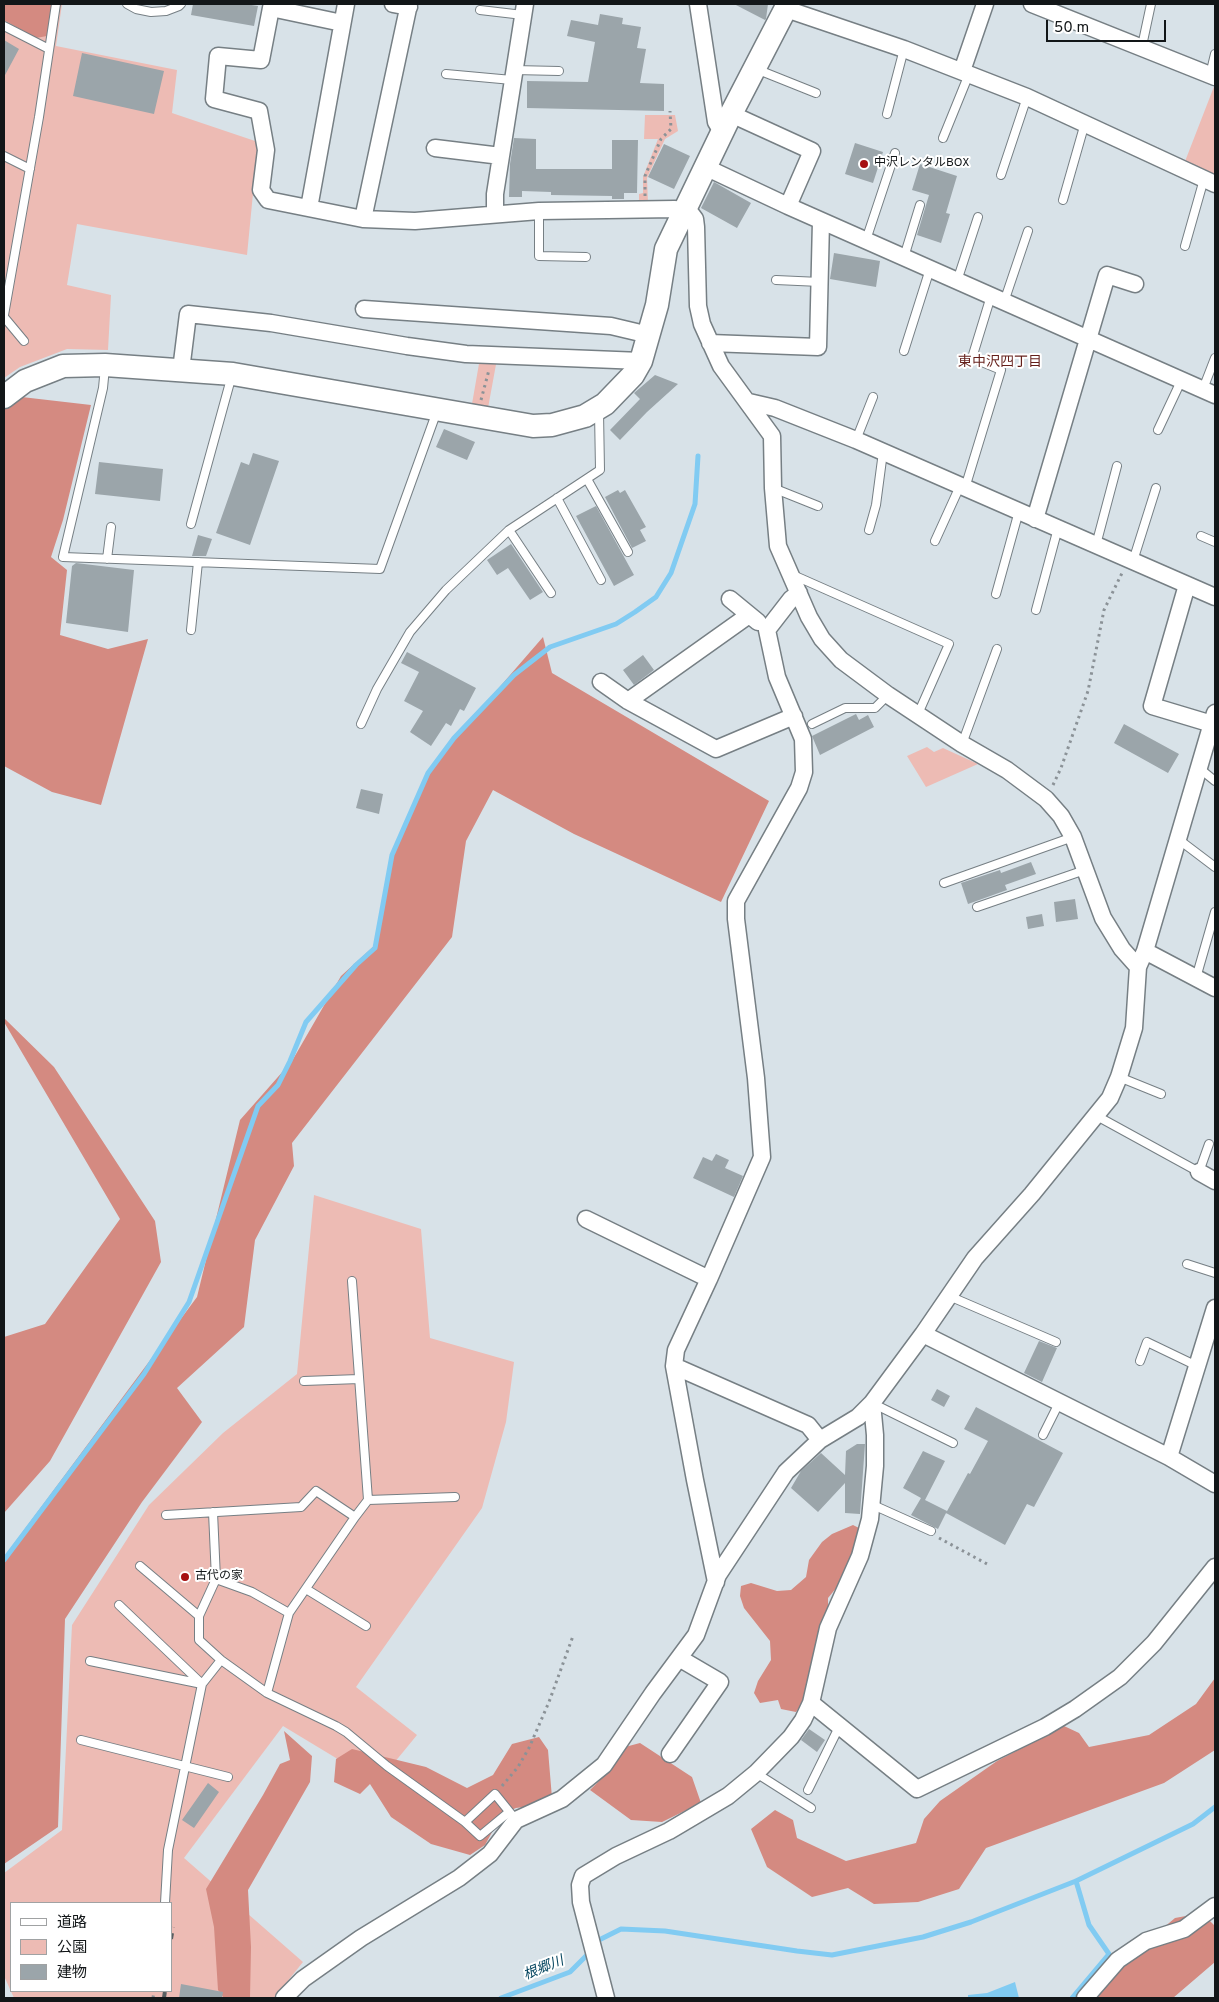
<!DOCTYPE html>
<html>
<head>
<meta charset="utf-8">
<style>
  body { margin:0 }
  #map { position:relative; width:1219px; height:2002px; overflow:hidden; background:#d8e2e8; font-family:Overpass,"Noto Sans JP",sans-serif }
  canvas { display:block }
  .frame { position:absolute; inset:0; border:5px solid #121618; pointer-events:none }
  .legend { position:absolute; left:10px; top:1902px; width:162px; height:90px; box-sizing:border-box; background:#fff; border:1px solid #a0a2a3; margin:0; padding:6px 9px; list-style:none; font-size:15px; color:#121618 }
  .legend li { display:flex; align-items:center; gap:10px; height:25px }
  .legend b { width:25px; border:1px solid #a0a2a3 }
  .scale { position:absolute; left:1046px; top:20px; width:120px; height:22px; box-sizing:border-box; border:2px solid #121618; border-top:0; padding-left:6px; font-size:15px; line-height:18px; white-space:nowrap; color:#121618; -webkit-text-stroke:4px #fff; paint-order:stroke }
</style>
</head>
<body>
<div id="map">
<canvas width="1219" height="2002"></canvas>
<div class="frame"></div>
<ul class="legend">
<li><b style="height:6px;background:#fff"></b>道路</li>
<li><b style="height:14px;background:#edbbb4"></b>公園</li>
<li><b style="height:14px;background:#9ba5aa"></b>建物</li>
</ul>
<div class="scale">50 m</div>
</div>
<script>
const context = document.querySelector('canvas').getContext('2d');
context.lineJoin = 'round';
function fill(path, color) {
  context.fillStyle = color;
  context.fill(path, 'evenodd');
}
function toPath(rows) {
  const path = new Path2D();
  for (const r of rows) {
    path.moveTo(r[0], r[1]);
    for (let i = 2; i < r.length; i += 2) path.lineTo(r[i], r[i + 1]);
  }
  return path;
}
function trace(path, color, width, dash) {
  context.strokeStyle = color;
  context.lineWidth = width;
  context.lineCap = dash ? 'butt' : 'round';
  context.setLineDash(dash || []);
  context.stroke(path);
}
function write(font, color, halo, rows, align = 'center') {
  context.font = font + ' Overpass,"Noto Sans JP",sans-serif';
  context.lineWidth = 4;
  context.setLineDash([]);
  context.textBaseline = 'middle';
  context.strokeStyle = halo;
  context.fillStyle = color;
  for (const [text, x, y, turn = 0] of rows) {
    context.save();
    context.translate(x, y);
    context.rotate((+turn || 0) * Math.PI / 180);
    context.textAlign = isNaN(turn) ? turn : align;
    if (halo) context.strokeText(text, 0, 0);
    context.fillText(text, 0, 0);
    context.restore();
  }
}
fill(toPath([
  [4,4,62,4,56,46,177,70,172,113,258,142,247,255,77,224,67,285,111,295,108,350,67,349,20,367,4,378],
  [1215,84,1215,179,1184,164],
  [645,115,675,115,678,131,665,139,647,178,648,203,639,203,639,194,643,193,643,177,658,139,644,139],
  [480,358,497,359,488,408,472,404],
  [927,747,934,752,943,748,978,764,926,787,907,756],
  [314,1195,421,1229,430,1338,514,1362,506,1422,482,1508,356,1687,417,1735,385,1774,336,1758,283,1726,184,1858,303,1962,274,1998,14,1998,4,1976,4,1873,62,1830,72,1625,149,1505,223,1433,297,1374],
  [11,1903,171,1903,171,1991,11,1991]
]), '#edbbb4');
fill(toPath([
  [4,4,52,4,47,36,36,38,4,20],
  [13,396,91,405,63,520,51,557,67,570,60,635,108,649,148,639,101,805,52,792,4,766,4,408],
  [543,637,552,673,769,801,721,902,574,834,493,790,466,841,452,937,292,1143,294,1166,255,1240,244,1327,177,1388,202,1422,142,1502,65,1619,58,1827,4,1864,4,1557,197,1297,240,1120,292,1061,341,976,375,945,392,853,432,765],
  [4,1018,54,1067,155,1221,161,1262,50,1461,4,1513,4,1337,45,1324,120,1219,4,1022],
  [853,1525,863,1530,842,1581,828,1598,828,1613,807,1696,796,1712,781,1709,778,1700,760,1703,754,1693,758,1681,771,1660,770,1641,744,1608,740,1596,741,1586,751,1583,777,1591,791,1590,806,1577,809,1560,822,1542,832,1534],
  [1215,1678,1215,1750,1164,1783,986,1848,959,1889,918,1902,874,1904,848,1888,812,1897,767,1867,751,1829,775,1810,793,1820,797,1838,846,1861,916,1843,924,1819,940,1801,997,1761,1064,1726,1079,1733,1089,1747,1149,1735,1196,1704],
  [284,1731,312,1756,310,1782,248,1890,251,1947,250,1998,224,1998,218,1990,214,1927,206,1889,263,1795,280,1764,290,1760],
  [539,1737,548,1750,552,1798,540,1805,516,1808,502,1814,485,1845,470,1855,431,1844,391,1817,370,1784,360,1794,334,1782,336,1759,352,1749,426,1767,467,1788,493,1775,512,1744],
  [640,1743,692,1777,701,1803,662,1822,631,1820,590,1790,610,1770,625,1747],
  [1202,1913,1215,1926,1215,1962,1173,1998,1092,1998,1121,1963,1175,1918]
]), '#d48a81');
fill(toPath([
  [1015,1982,1019,1998,968,1998,968,1995,987,1993]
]), '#81cbf2');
trace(toPath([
  [4,1560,144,1374,189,1302,258,1106,278,1085,290,1061,306,1022,356,965,375,948,392,855,428,773,454,738,514,675,550,647,616,624,635,612,656,597,671,573,695,504,698,456],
  [597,1941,621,1929,665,1931,797,1951,832,1955,923,1937,971,1922,1076,1881,1193,1824,1215,1807],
  [501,1998,570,1972,589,1953],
  [1072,1998,1109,1954,1089,1925,1076,1881]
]), '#81cbf2', 5);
fill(toPath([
  [193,4,245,4,258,6,254,26,191,15],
  [734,4,768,4,766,19,765,20],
  [600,14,623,18,622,24,641,27,637,48,646,49,640,83,664,84,664,111,527,108,527,81,588,82,595,42,567,36,571,20,598,25],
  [4,40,19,49,4,77],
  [82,53,164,71,154,114,73,96],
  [514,138,536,139,536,169,612,169,612,140,638,140,637,193,624,193,624,199,612,199,612,196,551,195,551,192,522,191,522,197,509,197,510,164],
  [855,143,883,152,873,183,845,174],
  [664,144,690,156,674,189,648,177],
  [920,164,957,176,946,213,950,214,941,243,917,235,929,195,912,190],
  [714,182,751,203,737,228,701,208],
  [834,253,880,261,876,287,830,279],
  [655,375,678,384,647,412,620,440,610,430,640,399,634,393],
  [444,429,475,442,467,460,436,447],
  [253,453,279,461,250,545,216,533,241,462,249,465],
  [99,462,163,469,160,501,95,494],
  [618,490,620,493,625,490,646,527,640,530,646,541,632,548,605,497],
  [596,506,634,575,614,586,576,516],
  [198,535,212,539,206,556,192,556],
  [511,544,543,592,530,600,508,568,497,575,487,560],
  [76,563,134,570,128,632,66,623,72,566],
  [407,652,476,688,464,711,460,709,451,726,446,723,431,746,410,732,423,711,404,701,419,672,401,663],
  [643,655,654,670,634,685,623,670],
  [856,714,859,720,868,715,874,727,820,755,812,736],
  [1124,724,1179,754,1168,773,1114,743],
  [361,789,383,794,379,814,356,808],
  [1031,862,1036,874,1005,885,1007,890,968,904,961,883,1000,870,1001,873],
  [1075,899,1078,919,1056,922,1054,902],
  [1042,914,1044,926,1028,929,1026,917],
  [716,1154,729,1160,725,1168,743,1176,734,1197,693,1178,703,1157,712,1161],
  [1039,1341,1057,1348,1042,1382,1024,1373],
  [937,1389,950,1396,944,1407,931,1400],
  [976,1407,1063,1453,1034,1507,1027,1504,1005,1545,946,1513,968,1473,970,1474,988,1441,964,1429],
  [857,1444,865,1444,860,1514,845,1513,845,1483,818,1512,791,1488,801,1471,821,1453,845,1475,846,1451],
  [923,1451,945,1461,925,1500,947,1511,938,1529,911,1515,921,1498,903,1488],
  [809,1729,825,1740,817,1752,801,1740],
  [208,1783,219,1792,194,1828,182,1820],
  [181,1984,223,1992,222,1998,179,1998]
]), '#9ba5aa');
const lane = toPath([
  [127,4,136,9,151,12,166,11,179,6,181,4],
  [480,10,523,15],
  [4,26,49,49],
  [1142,46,1151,4],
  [756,69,816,93],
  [514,70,559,71],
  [446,74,512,80],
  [1210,75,1215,54],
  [887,114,904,49],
  [943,138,969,74],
  [4,156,30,169],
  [1001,175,1027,97],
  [1063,200,1085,123],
  [539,211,539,256,586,257],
  [866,240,895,153],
  [1185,246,1204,179],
  [904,257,920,205],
  [776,280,820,282],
  [957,281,978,217],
  [1004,302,1028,231],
  [4,315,39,117,56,4],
  [4,317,24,341],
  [904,351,930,269],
  [105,367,103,388,63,557,380,569,437,411],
  [1203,389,1215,358],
  [1158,430,1182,379],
  [856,440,873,397],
  [587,479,628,552],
  [773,488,818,506],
  [965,488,1001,370,972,358,991,296],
  [557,498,601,580],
  [191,524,232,375],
  [509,530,551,593],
  [869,530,876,505,883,452],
  [1201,536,1215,542],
  [935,541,960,486],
  [1096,545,1117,466],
  [107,559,111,527],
  [1133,561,1156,488],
  [793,575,949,644,918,714],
  [996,594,1019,511],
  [1036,610,1058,528],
  [191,630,198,562],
  [361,724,377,689,410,632,446,590,509,530,600,470,599,412],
  [812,724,845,708,875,708,888,695],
  [962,744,997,649],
  [1199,768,1215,781],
  [1178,839,1215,867],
  [944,883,1073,837],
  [977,907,1085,870],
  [1196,978,1215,912],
  [1119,1077,1161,1094],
  [1095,1115,1199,1172,1209,1144],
  [1187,1264,1215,1273],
  [352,1281,368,1500],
  [949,1296,1056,1342],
  [1140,1361,1147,1342,1197,1366],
  [304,1381,359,1379],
  [872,1403,953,1443],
  [1043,1435,1059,1403],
  [873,1505,931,1531],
  [213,1512,216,1579,199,1616,199,1640,221,1660,267,1693,336,1726,346,1732,387,1766,465,1822,495,1794,516,1820],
  [166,1515,301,1507,316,1491,355,1517,289,1613,267,1693],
  [355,1517,368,1500,455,1497],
  [140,1566,199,1616],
  [216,1579,252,1592,289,1613],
  [306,1589,366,1626],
  [90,1661,202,1684,119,1605],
  [81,1740,228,1777],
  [756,1773,811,1808],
  [808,1790,840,1725],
  [465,1822,480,1836,509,1812],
  [165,1903,168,1850,202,1684,221,1660]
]);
const street = toPath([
  [272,4,271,8,342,23],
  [393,4,409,7],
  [698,4,716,122,722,132],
  [1032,4,1215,77],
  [271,8,261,60,218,56,214,99,259,111,266,150,261,190,268,200,363,219,415,221,539,211,675,209,686,212,692,215,695,219,696,227,698,306,702,324,721,366,772,436,773,488,778,546,809,617,822,639,841,660,888,695,962,744,1007,770,1046,799,1061,816,1073,837,1103,918,1122,949,1138,967],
  [786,9,904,49,1027,97,1215,184],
  [962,71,985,4],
  [731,114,812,151,788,206],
  [435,148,501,156],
  [705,167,788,206,1215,395],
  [309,208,346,4],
  [495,213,495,194,525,4],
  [363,219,409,4],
  [364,309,611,326,649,335],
  [710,343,818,347,821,221],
  [181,370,188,314,271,323,407,346,466,354,641,361],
  [749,402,775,408,856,440,1215,597],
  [1035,519,1107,275,1135,284],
  [1187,585,1152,706,1212,724],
  [730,599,758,622],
  [601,682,628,701,716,749,794,716],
  [628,701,749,615],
  [1145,951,1215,988],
  [1199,1172,1215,1181],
  [586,1219,709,1279],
  [923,1334,1169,1457,1215,1484],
  [674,1366,808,1425,820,1440],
  [1169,1457,1215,1308],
  [716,1582,695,1480,674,1366,676,1350,709,1279,762,1157,756,1078,736,919,736,901,799,788,804,772,803,739,777,677,767,630,791,599,799,593],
  [811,1703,917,1789,1045,1727,1075,1709,1120,1677,1154,1643,1215,1567],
  [670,1754,720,1682,679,1658],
  [284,1998,303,1979,361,1938,459,1878,490,1854,516,1820,562,1799,604,1765,653,1693,696,1635,718,1575,786,1472,820,1440,858,1417,872,1403,923,1334,975,1258,1032,1194,1110,1098,1119,1077,1134,1028,1138,967,1145,951,1215,713],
  [606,1998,581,1902,580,1885,583,1876,616,1856,669,1831,728,1796,756,1773,791,1737,803,1720,811,1703,828,1628,860,1556,870,1519,875,1466,875,1435,872,1403],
  [1085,1998,1118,1960,1146,1941,1184,1929,1215,1906]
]);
const secondary = toPath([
  [4,397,25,381,63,366,105,365,233,374,533,426,552,425,585,416,605,404,633,375,641,361,657,305,666,249,731,114,788,4]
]);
trace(lane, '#767f84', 10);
trace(street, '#767f84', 19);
trace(secondary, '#767f84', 25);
trace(toPath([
  [645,196,645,176,661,139,671,129,670,111],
  [481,400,489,370],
  [1053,785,1061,768,1088,691,1104,610,1122,573],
  [939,1538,989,1565],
  [502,1786,518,1767,529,1748,549,1702,573,1636],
  [153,1998,154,1991]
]), '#8b9297', 3, [2.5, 4]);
trace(lane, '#fff', 8);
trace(street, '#fff', 16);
trace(secondary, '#fff', 22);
trace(toPath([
  [171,1939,173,1927],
  [164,1998,165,1991]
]), '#575e61', 4, [6, 6]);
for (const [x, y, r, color] of [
  [864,164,5,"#a50f11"],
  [185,1577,5,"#a50f11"]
]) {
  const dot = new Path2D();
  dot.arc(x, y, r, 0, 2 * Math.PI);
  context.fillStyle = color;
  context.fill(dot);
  trace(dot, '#fff', 2);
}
write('12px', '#121618', '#fff', [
  ["中沢レンタルBOX",874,164],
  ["古代の家",195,1577]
], 'left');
write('14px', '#641f1a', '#fff', [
  ["東中沢四丁目",1000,363]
]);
write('italic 14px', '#04455f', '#fff', [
  ["根郷川",544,1969,-22]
]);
</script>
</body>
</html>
